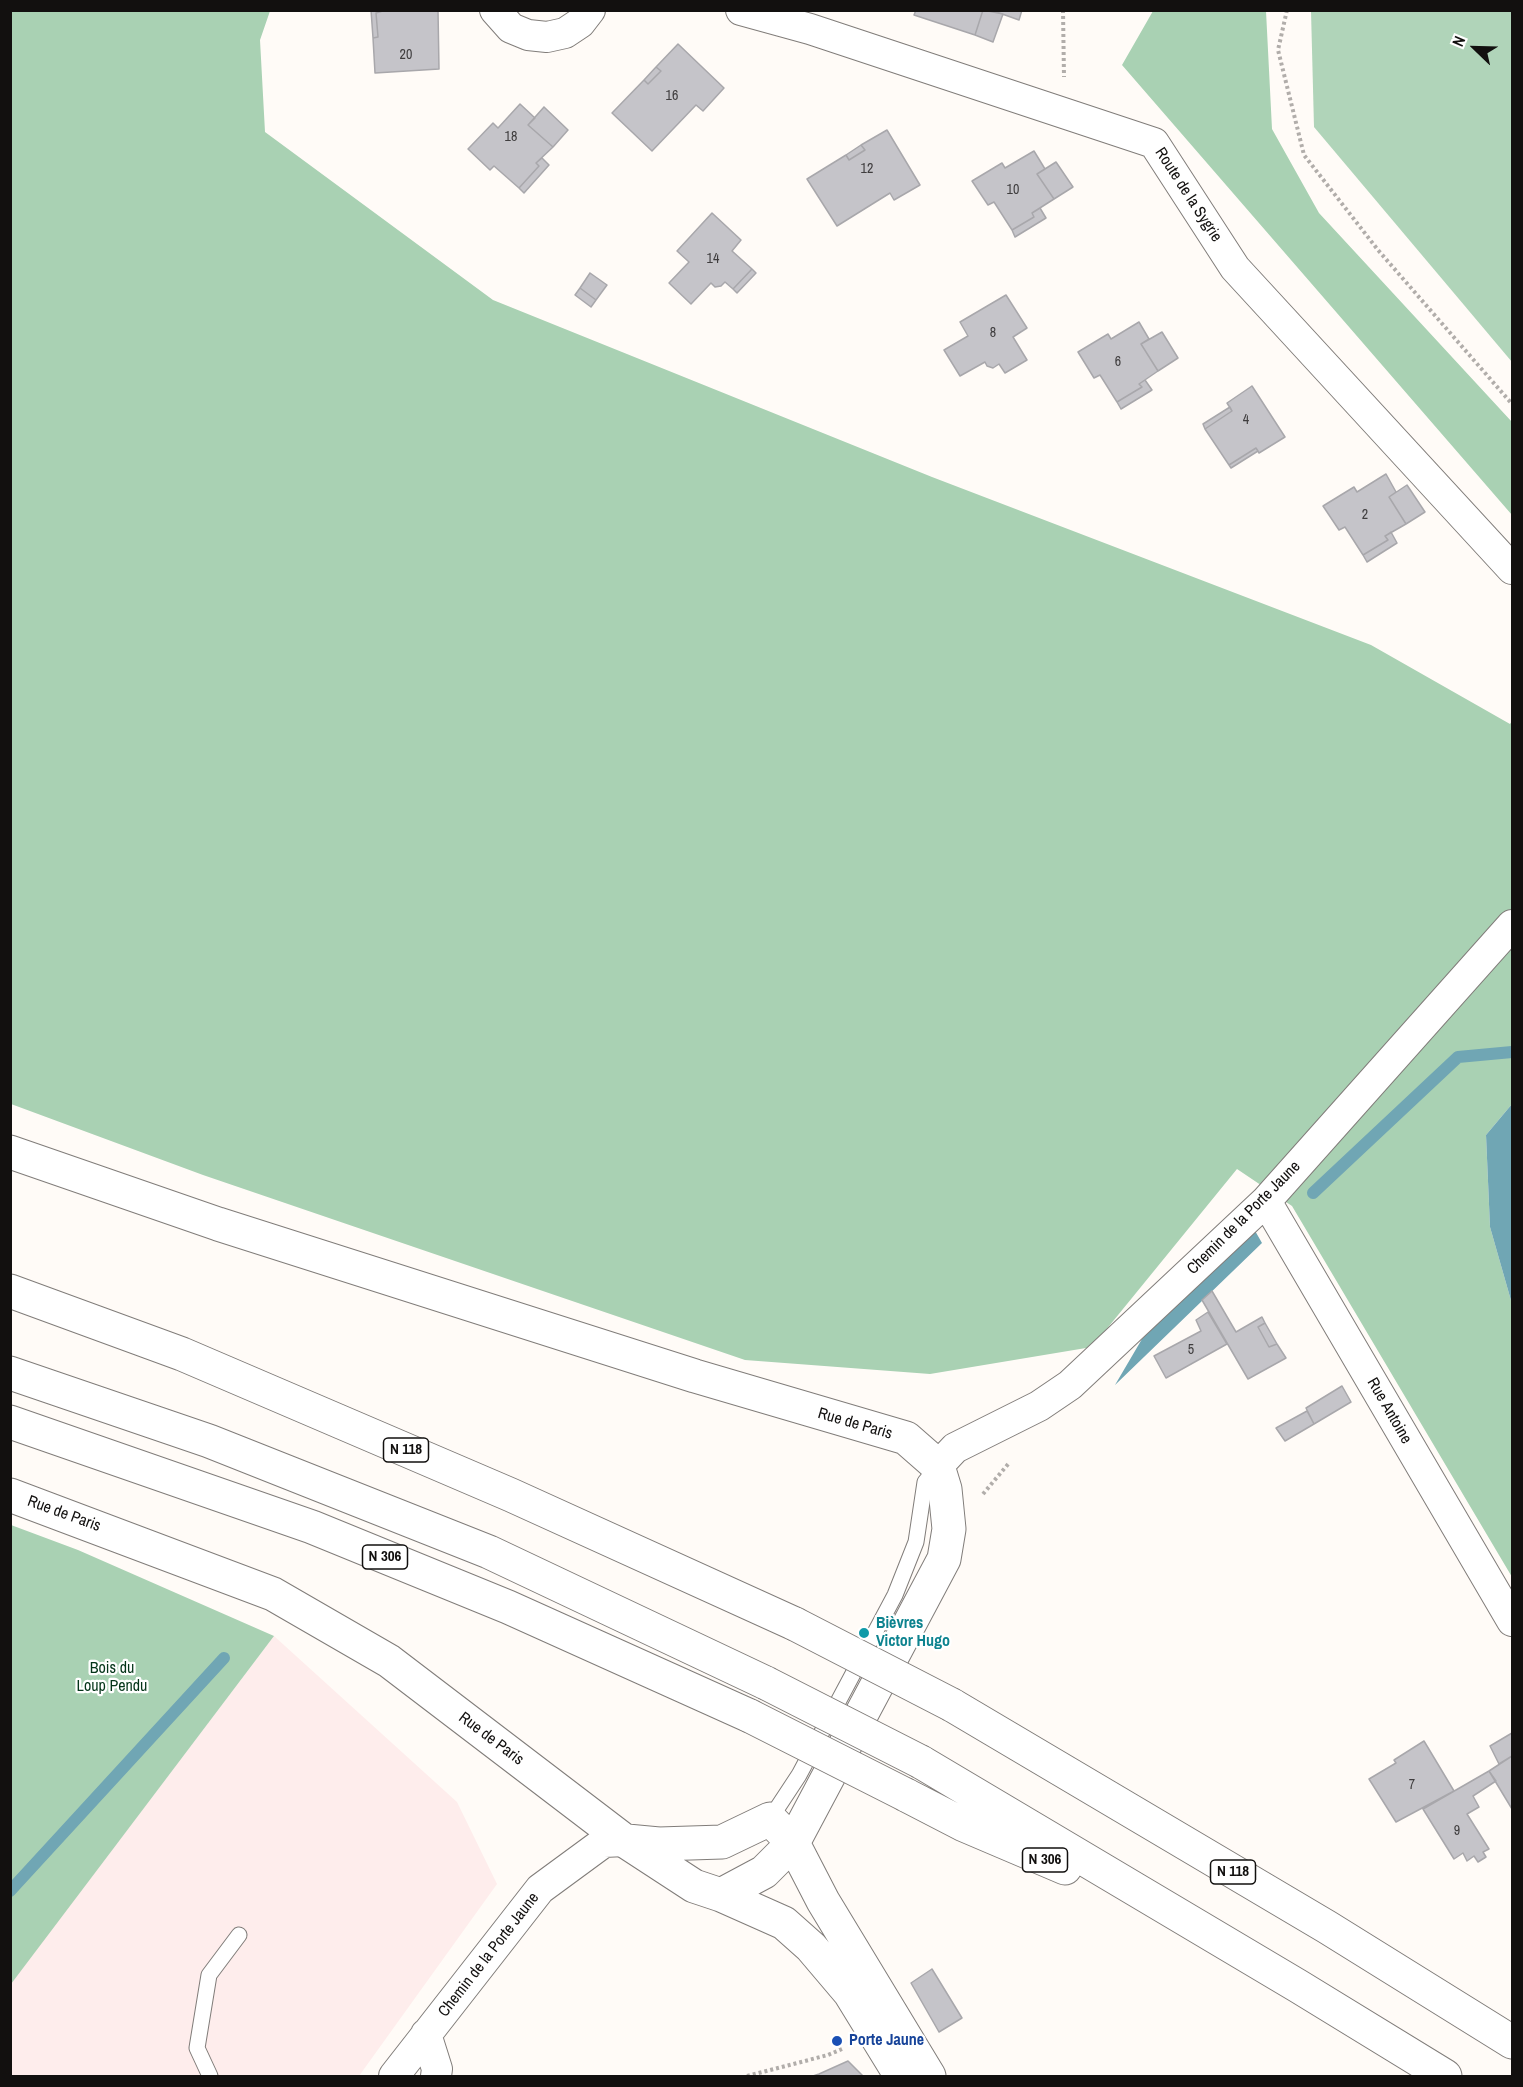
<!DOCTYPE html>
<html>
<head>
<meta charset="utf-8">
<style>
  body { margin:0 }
  #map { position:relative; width:1523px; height:2087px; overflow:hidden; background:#fffbf7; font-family:"Archivo Narrow",sans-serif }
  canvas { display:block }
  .frame { position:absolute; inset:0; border:12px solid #12100f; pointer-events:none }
  .north { position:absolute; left:1445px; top:18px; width:60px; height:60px; -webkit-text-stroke:4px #fff; paint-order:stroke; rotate:293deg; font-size:16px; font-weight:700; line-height:24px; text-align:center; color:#12100f }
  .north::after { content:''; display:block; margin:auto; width:21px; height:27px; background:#12100f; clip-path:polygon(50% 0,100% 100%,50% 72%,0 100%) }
</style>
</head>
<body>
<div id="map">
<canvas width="1523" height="2087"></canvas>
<div class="frame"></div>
<div class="north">N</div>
</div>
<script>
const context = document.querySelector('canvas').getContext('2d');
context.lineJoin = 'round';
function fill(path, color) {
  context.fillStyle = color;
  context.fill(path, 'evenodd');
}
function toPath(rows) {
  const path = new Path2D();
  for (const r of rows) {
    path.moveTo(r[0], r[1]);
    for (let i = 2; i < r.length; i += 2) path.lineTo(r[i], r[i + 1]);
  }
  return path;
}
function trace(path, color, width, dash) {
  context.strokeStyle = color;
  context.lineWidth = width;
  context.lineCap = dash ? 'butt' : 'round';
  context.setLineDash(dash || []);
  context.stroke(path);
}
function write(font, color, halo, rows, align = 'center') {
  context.font = font + ' "Archivo Narrow",sans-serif';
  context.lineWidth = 4.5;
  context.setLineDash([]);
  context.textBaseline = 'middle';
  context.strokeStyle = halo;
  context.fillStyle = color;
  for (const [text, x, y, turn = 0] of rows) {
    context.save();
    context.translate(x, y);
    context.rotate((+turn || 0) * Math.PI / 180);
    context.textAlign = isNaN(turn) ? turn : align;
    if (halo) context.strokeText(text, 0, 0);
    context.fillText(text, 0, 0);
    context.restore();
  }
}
fill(toPath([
  [274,1636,457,1802,497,1884,359,2076,11,2076,10,1984]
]), '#feedec');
fill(toPath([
  [1311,11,1512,11,1512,362,1314,127]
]), '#b0d4b9');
fill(toPath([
  [10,11,270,11,260,40,265,132,493,300,932,477,1371,645,1510,724,1512,721,1512,1104,1486,1135,1490,1227,1512,1304,1512,1577,1292,1206,1237,1169,1092,1347,930,1374,745,1360,203,1175,11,1104],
  [1153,11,1266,11,1272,129,1319,213,1512,422,1512,515,1122,65],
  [11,1525,78,1550,274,1636,11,1984]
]), '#a9d1b3');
fill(toPath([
  [1512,1104,1512,1304,1490,1227,1486,1135],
  [1254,1229,1262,1243,1115,1385,1142,1339]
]), '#70a6b4');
trace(toPath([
  [1313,1193,1458,1057,1512,1052],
  [10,1891,224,1658]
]), '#70a6b4', 12);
const building = toPath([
  [371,10,386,10,376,13,378,37,373,38,371,10],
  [386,10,438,10,439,69,375,73,373,38,378,37,376,13,386,10],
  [916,10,983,10,975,35,914,15,916,10],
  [983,10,1003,14,993,42,975,35,983,10],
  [991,10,1022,10,1019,20,991,10],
  [678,44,724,88,703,111,696,105,652,151,612,113,644,80,648,84,661,71,656,67,678,44],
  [656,67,661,71,648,84,644,80,656,67],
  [520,104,535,118,528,125,553,147,536,163,539,166,519,188,494,166,490,170,468,149,493,123,498,128,520,104],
  [544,107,568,130,553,147,528,125,544,107],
  [887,130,920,185,894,200,890,193,837,226,807,179,846,155,849,160,865,150,861,145,887,130],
  [861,145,865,150,849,160,846,155,861,145],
  [1034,151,1045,169,1037,174,1054,199,1032,213,1034,217,1012,230,994,202,988,205,972,181,1002,163,1005,168,1034,151],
  [542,158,549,165,524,193,519,188,539,166,536,163,542,158],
  [1056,162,1073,187,1054,199,1037,174,1056,162],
  [1040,208,1046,218,1015,237,1012,230,1034,217,1032,213,1040,208],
  [712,213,741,240,732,251,752,269,733,289,725,282,721,286,715,287,711,283,691,304,669,283,689,262,677,251,712,213],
  [752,269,756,273,737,293,733,289,752,269],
  [590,273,607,285,596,300,580,288,590,273],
  [580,288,596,300,591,307,575,295,580,288],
  [1006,295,1027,328,1013,337,1027,360,1005,373,999,364,993,368,987,366,985,362,960,376,944,350,968,336,960,322,1006,295],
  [1139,322,1149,339,1141,344,1158,371,1139,384,1142,387,1117,402,1100,375,1094,378,1078,352,1108,334,1111,339,1139,322],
  [1162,332,1178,358,1158,371,1141,344,1162,332],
  [1145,380,1152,390,1121,409,1117,402,1142,387,1139,384,1145,380],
  [1252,386,1285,437,1259,453,1256,448,1229,465,1205,429,1232,411,1227,403,1252,386],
  [1230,407,1232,411,1205,429,1203,424,1230,407],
  [1256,448,1258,451,1231,468,1229,465,1256,448],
  [1386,474,1396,492,1389,497,1406,524,1385,536,1388,540,1363,555,1345,527,1339,530,1323,506,1354,487,1357,492,1386,474],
  [1407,485,1425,512,1406,524,1389,497,1407,485],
  [1391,532,1397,543,1367,562,1363,555,1388,540,1385,536,1391,532],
  [1212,1291,1236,1332,1262,1317,1265,1323,1258,1327,1269,1347,1277,1344,1286,1358,1248,1379,1202,1300,1212,1291],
  [1208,1312,1227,1344,1166,1378,1154,1356,1201,1331,1196,1320,1208,1312],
  [1265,1323,1277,1344,1269,1347,1258,1327,1265,1323],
  [1342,1386,1351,1402,1314,1424,1306,1408,1342,1386],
  [1307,1411,1314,1424,1285,1441,1276,1428,1307,1411],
  [1512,1733,1512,1756,1499,1764,1490,1746,1512,1733],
  [1424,1741,1454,1791,1396,1822,1369,1779,1396,1763,1394,1760,1424,1741],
  [1512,1756,1512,1809,1489,1771,1512,1756],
  [1489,1771,1496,1781,1473,1796,1479,1807,1467,1814,1489,1849,1483,1852,1486,1857,1478,1862,1474,1856,1467,1861,1463,1853,1454,1859,1423,1809,1489,1771],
  [932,1969,962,2018,939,2032,911,1983,932,1969],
  [848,2061,863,2076,813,2076,819,2074,848,2061]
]);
fill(building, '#c5c4c9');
trace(building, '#a8a7ab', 1.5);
const lane = toPath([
  [770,1819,799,1775,895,1595,916,1542,925,1482,938,1466],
  [210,2076,197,2048,209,1975,239,1935]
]);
const street = toPath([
  [495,10,511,28,528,35,547,37,565,33,580,23,590,10],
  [741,10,810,29,1154,143,1235,268,1512,569],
  [1266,1201,1512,1621],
  [938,1466,955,1448,1039,1406,1070,1385,1266,1201,1512,925],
  [426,2034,437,2069,436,2076],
  [394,2076,540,1889,604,1842,625,1841]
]);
const secondary = toPath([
  [10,1152,218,1224,695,1376,906,1438,938,1466,945,1489,949,1529,944,1559,793,1843,764,1872,721,1895],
  [10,1495,273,1594,389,1661,625,1841,694,1886,721,1895,784,1923,811,1947,850,1993,901,2076],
  [627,1841,659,1844,722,1842,770,1819,793,1843,823,1901,929,2076]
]);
const highway = toPath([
  [10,1291,182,1354,511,1495,795,1624],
  [10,1373,209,1441,489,1552,766,1683],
  [10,1422,312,1527,508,1607,750,1716],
  [952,1705,1327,1927,1512,2042],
  [921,1762,1298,1986,1445,2076],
  [906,1795,964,1825,1065,1868]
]);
trace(lane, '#817d7a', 17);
trace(street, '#817d7a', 32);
trace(secondary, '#817d7a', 35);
trace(highway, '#817d7a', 35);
trace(toPath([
  [1063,10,1064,77],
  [1287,10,1278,50,1304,155,1378,250,1512,404],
  [983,1494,1009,1463],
  [747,2076,828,2055,842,2049]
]), '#b1adaa', 4, [3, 3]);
trace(lane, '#fff', 15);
trace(street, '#fff', 30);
trace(secondary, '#fff', 33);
trace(highway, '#fff', 33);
const highwayBridge = toPath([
  [795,1624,952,1705],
  [766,1683,921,1762],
  [750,1716,906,1795]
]);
trace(highwayBridge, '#817d7a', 35, []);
trace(highwayBridge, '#fff', 33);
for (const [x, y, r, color] of [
  [864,1633,6,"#0f9aa8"],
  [837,2041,6,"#1a4fb4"]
]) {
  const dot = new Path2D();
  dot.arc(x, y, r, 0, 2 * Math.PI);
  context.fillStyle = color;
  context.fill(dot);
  trace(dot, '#fff', 2);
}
write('14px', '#3f3d3e', null, [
  ["20",406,55],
  ["16",672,96],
  ["18",511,137],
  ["12",867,169],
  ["10",1013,190],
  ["14",713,259],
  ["8",993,333],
  ["6",1118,362],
  ["4",1246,420],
  ["2",1365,515],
  ["5",1191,1350],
  ["7",1412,1785],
  ["9",1457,1831]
]);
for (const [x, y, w] of [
  [406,1450,45],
  [385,1557,45],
  [1045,1860,45],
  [1233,1872,45]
]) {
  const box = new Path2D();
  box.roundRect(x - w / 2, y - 12, w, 24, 4.5);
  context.fillStyle = '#fff';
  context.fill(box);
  trace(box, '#12100f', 1.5);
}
write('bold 15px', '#12100f', null, [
  ["N 118",406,1450],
  ["N 306",385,1557],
  ["N 306",1045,1860],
  ["N 118",1233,1872]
]);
write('16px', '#12100f', '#fff', [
  ["Route de la Sygrie",1188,195,57],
  ["Chemin de la Porte Jaune",1244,1218,-45],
  ["Rue Antoine",1389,1411,60],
  ["Rue de Paris",855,1424,16],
  ["Rue de Paris",64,1514,20],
  ["Rue de Paris",491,1739,37],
  ["Chemin de la Porte Jaune",489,1955,-52]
]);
write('bold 16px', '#0d838f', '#fff', [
  ["Bièvres",876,1624],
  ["Victor Hugo",876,1642]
], 'left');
write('16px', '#043519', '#fff', [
  ["Bois du",112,1669],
  ["Loup Pendu",112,1687]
]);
write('bold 16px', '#164399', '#fff', [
  ["Porte Jaune",849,2041]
], 'left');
</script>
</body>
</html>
